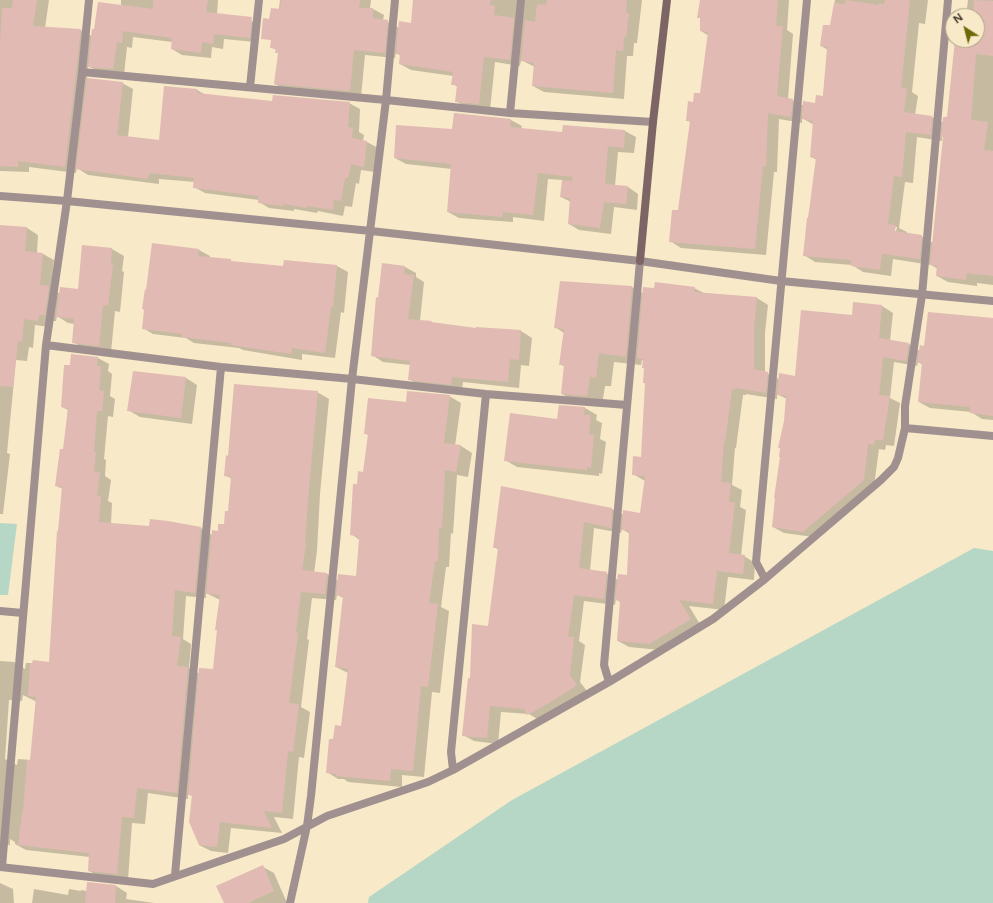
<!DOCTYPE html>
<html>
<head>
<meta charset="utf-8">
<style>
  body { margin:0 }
  #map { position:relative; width:993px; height:903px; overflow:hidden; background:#f8e9c8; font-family:Figtree,sans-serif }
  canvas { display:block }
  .north { position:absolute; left:945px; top:8px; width:40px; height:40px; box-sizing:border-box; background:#f8e9c8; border:1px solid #aea38a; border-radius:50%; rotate:324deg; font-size:11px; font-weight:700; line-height:16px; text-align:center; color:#3f392d }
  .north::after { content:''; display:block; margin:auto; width:14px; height:18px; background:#6c6a06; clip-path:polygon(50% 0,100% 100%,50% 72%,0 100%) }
</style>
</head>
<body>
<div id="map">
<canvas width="993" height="903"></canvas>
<div class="north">N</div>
</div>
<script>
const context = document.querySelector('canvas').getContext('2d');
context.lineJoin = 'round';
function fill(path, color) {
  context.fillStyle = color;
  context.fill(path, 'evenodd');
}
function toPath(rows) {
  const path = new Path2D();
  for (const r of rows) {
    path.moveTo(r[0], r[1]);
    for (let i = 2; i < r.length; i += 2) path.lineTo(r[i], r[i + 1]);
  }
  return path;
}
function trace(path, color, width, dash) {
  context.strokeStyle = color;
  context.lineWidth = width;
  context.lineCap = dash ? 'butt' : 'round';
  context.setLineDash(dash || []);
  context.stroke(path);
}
fill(toPath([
  [0,523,17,524,8,595,0,595],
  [974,548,993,551,993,903,368,903,369,897,512,800]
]), '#b6d7c5');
fill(toPath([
  [0,0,49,0,45,28,80,30,92,36,121,6,121,0,218,0,217,14,246,18,257,24,255,42,224,39,223,49,212,47,211,58,182,55,172,49,172,42,133,37,132,48,127,47,124,75,99,72,88,66,87,79,122,83,133,89,128,137,160,142,165,87,197,90,206,95,273,102,349,103,360,109,359,132,364,135,363,141,367,142,378,148,375,172,361,170,359,184,356,183,352,207,345,206,343,216,318,211,317,213,294,209,294,211,269,208,259,202,259,200,205,193,194,187,195,182,159,179,159,184,88,175,77,168,76,173,29,167,29,172,0,171],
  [280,0,371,0,370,9,373,9,384,15,383,20,387,21,399,28,412,24,414,0,642,0,637,43,634,43,633,56,627,56,624,99,544,92,533,86,535,67,521,60,520,66,495,62,490,110,467,108,456,101,458,87,453,84,453,76,411,70,400,64,401,56,396,53,395,58,365,55,361,97,286,90,275,84,279,54,274,48],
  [702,0,789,0,787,30,793,34,788,99,792,100,804,106,816,104,823,97,828,50,821,46,831,26,835,0,928,0,925,24,919,23,912,92,918,96,915,115,932,117,944,123,948,119,956,40,977,40,977,16,966,16,968,0,993,0,993,285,977,283,977,286,948,282,937,276,938,269,931,265,893,259,891,276,863,272,852,265,815,262,804,255,817,160,811,157,814,125,802,118,802,123,779,119,777,172,774,172,766,255,681,248,670,241,679,211,691,123,687,120,694,103,701,94,709,36,701,31],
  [942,136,944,137,933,243,921,236,907,234,907,232,899,228,905,182,913,183,917,137,942,141],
  [895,227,897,227,895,236],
  [455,114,511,120,522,126,521,129,563,134,625,131,636,137,634,153,618,152,615,186,628,187,638,194,637,210,614,207,611,234,579,230,569,224,571,202,561,197,563,180,548,179,544,221,513,217,513,222,459,218,448,212,452,169,406,164,395,158,453,130],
  [0,226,27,228,38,235,37,253,43,254,54,260,51,288,60,294,79,290,83,246,112,249,124,256,122,271,124,272,120,312,115,311,111,352,85,349,73,342,75,324,68,323,57,316,56,321,50,321,49,327,35,325,33,348,29,347,27,361,16,360,7,453,10,454,3,514,0,514],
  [153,244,199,250,210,256,209,258,233,262,284,267,337,266,348,272,344,313,341,312,335,358,302,354,302,360,243,350,239,348,194,343,186,338,153,334,143,328],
  [383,264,405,267,416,273,416,277,424,282,420,321,477,329,521,331,532,338,529,366,521,365,519,388,463,382,462,390,420,386,409,379,411,365,383,362,372,355],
  [561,282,632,287,644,294,655,289,694,288,704,293,757,298,768,305,765,333,765,372,779,379,796,377,853,316,854,303,882,306,893,313,890,341,909,344,920,351,925,347,993,319,993,420,982,419,971,412,930,408,919,402,923,365,918,362,917,366,894,362,890,398,900,403,894,446,886,445,885,450,879,449,874,486,814,537,784,533,773,527,787,399,777,394,777,399,746,394,746,395,743,395,736,448,735,448,732,485,742,490,740,507,746,510,741,556,744,556,755,563,754,580,728,577,724,610,689,606,701,626,660,650,629,647,618,641,621,603,616,599,615,605,584,601,579,641,585,645,580,682,587,691,539,720,529,714,501,712,498,744,474,741,463,735,471,680,489,627,499,550,494,547,502,487,612,509,624,515,641,514,645,481,633,474,642,458,646,384,644,383,645,369,644,361,642,360,641,365,614,362,611,386,605,386,602,405,577,403,562,394,565,367,560,364,564,333,555,327],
  [594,528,621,533,622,529,630,534,628,576,618,580,606,573,590,571],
  [98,358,109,364,108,371,112,374,110,396,115,399,113,417,108,416,104,459,106,460,105,476,111,480,108,501,112,503,111,524,150,527,201,528,212,535,218,532,225,525,229,512,232,479,225,475,229,457,317,392,329,399,320,494,317,551,314,573,327,574,339,581,357,577,360,540,351,534,357,485,364,473,369,436,365,433,407,403,449,396,461,403,455,446,461,446,472,453,468,477,457,475,453,534,451,533,449,567,446,567,441,607,449,611,440,693,432,692,424,777,402,775,402,787,348,782,344,779,338,779,327,772,334,740,342,727,348,673,336,667,344,598,337,595,336,600,312,598,307,639,309,640,301,707,310,712,304,758,299,757,293,819,274,817,282,833,231,828,228,853,211,851,199,845,192,796,188,794,188,799,148,793,145,824,132,823,128,880,100,877,89,871,90,857,26,850,15,844,15,842,10,839,10,845,0,844,0,661,14,662,25,669,26,663,50,663,63,489,56,486,64,450,68,410,62,407,70,366],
  [206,593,220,600,214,670,200,674,189,668,191,644,183,639,186,596,206,598],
  [23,695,37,702,31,760,18,759,17,765,5,759,9,700,22,701],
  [186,378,197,385,192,424,140,417,128,410],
  [560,406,585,408,597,415,596,420,602,423,600,439,606,442,602,474,599,473,599,476,517,467,505,460,558,420],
  [263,867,274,873,287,903,225,903],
  [0,883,13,889,14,903,0,903],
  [116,886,127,893,126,899,154,903,32,903,34,889,68,895,69,889,81,891,81,890,87,891]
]), '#0003');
fill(toPath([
  [13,0,37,0,33,26,81,29,65,167,18,161,18,167,0,166,0,46,2,8,12,8],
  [153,0,208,0,206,12,252,17,250,38,214,34,213,44,202,42,201,53,171,49,172,38,123,31,122,43,117,42,113,69,88,67,92,29,94,29,98,2,153,9],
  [281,0,360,0,359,8,373,8,373,18,388,20,385,53,354,50,350,91,274,84,278,53,275,53,276,49,270,48,271,40,261,39,263,18,269,19,271,8,280,9],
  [413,0,491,0,490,5,495,6,494,15,514,18,510,60,484,57,479,104,455,102,457,85,451,85,453,72,399,64,400,54,396,54,399,21,411,23],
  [547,0,627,0,626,13,629,13,626,37,624,37,623,51,616,50,613,93,532,86,534,63,521,61,525,20,535,22,537,4,546,5],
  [700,0,778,0,776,26,783,26,777,96,793,99,791,117,768,113,766,166,763,166,755,249,669,242,672,210,678,210,690,121,686,121,688,101,693,102,694,93,700,93,708,32,700,31,700,18,697,18],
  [845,0,879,5,879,3,884,4,885,0,910,0,901,88,907,88,904,112,932,116,931,135,906,132,902,177,894,176,888,224,896,225,895,231,922,235,920,259,882,254,880,270,851,266,851,260,803,256,807,218,808,218,816,158,810,157,813,121,802,119,803,101,815,103,816,95,823,96,827,47,820,46,823,25,830,25,834,3,845,4],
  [974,0,993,1,993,56,976,54,971,120,988,122,984,150,993,151,993,276,967,273,966,280,936,276,937,266,930,265,943,137,941,137,943,117,947,117,955,40,977,40,977,16,965,16,966,12,973,13],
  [87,78,123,82,117,135,159,140,164,86,197,89,197,93,272,101,273,95,350,102,348,127,353,128,352,138,367,141,364,167,351,164,348,178,345,178,341,201,334,200,333,210,307,206,307,208,283,204,283,206,258,203,258,196,193,188,194,178,149,173,148,179,76,169],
  [454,113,511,119,510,127,562,132,563,125,625,130,624,148,608,146,605,184,628,186,626,204,604,202,600,228,568,224,570,198,560,197,562,180,572,181,573,177,538,173,533,215,503,212,502,217,447,212,451,164,394,158,396,125,452,129],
  [0,225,27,227,25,251,43,253,40,285,49,286,45,315,39,315,38,321,24,319,22,342,18,341,13,387,0,386],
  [152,243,199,249,198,256,231,259,231,261,283,266,284,260,337,265,333,307,331,307,325,353,292,348,291,354,231,345,231,343,182,337,182,334,142,329,144,310,142,309,145,289,146,290],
  [82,245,112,248,111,264,113,264,108,306,103,305,99,346,72,343,74,319,56,317,60,287,78,289],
  [382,263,405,266,404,274,414,275,408,319,432,321,431,322,476,328,476,327,521,330,519,360,510,359,508,382,452,377,451,385,408,380,410,361,371,356,376,297,378,298],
  [560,281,632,286,626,357,599,353,596,378,590,377,587,396,561,394,564,365,559,365,564,329,554,328],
  [655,282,695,287,694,292,757,297,754,327,754,369,768,372,766,393,735,388,735,390,732,389,725,442,724,442,721,482,731,483,729,502,735,502,729,553,745,555,743,574,717,571,713,604,679,600,691,619,649,644,617,641,620,601,615,600,618,574,627,575,629,531,622,530,623,510,640,513,645,476,632,475,633,456,641,457,645,383,643,383,644,368,642,368,643,359,637,358,643,287,654,288],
  [853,302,882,305,879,338,909,343,906,361,883,357,879,395,890,396,883,440,875,440,874,445,868,444,864,480,803,532,772,527,775,498,774,498,780,457,779,457,780,448,778,448,784,421,786,396,777,395,779,373,795,376,801,310,852,315],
  [928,312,993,318,993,416,970,413,970,407,918,402,922,363,917,363,920,345,924,346],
  [71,354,98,357,97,366,101,366,99,390,104,391,102,411,97,411,94,452,96,452,94,472,100,472,97,496,101,496,99,522,149,526,150,519,168,521,201,527,195,593,175,590,172,636,181,637,177,666,188,667,177,793,137,788,134,818,122,817,117,874,88,871,89,853,18,845,22,813,23,813,27,760,30,760,36,697,28,696,30,663,32,663,33,660,49,662,57,531,58,531,62,487,55,486,60,449,63,449,68,408,61,407,64,365,70,365],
  [133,371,186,377,181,418,127,411],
  [234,384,318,391,309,487,305,543,306,544,302,570,327,573,325,594,301,592,296,632,298,633,289,703,299,704,293,752,288,751,282,813,264,811,272,828,220,822,217,847,199,845,189,822,192,795,188,795,199,668,213,669,217,630,215,630,220,595,206,594,212,530,218,531,218,524,224,524,225,511,228,511,231,477,224,476,226,455,228,456],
  [407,391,450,395,444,443,461,445,456,472,445,470,442,528,439,527,438,561,435,561,429,603,438,604,428,687,421,686,413,771,391,769,390,781,336,776,336,774,326,773,329,739,333,739,335,725,341,726,348,669,335,667,343,596,336,595,338,574,356,576,359,539,357,539,357,536,350,535,353,484,357,484,358,471,363,472,368,434,364,434,368,398,406,402],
  [559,405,585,407,584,415,591,415,589,434,594,435,591,468,587,467,587,470,504,461,510,413,557,419],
  [501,486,612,508,611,528,584,522,579,568,607,572,604,599,574,595,568,637,574,637,570,675,577,685,551,702,527,715,524,709,490,706,487,738,462,736,468,678,470,678,472,624,488,626,498,548,493,548],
  [263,865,274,891,248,903,224,903,216,886],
  [87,882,116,885,115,903,85,903]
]), '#e1bab3');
trace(toPath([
  [82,72,386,100,510,113,653,122],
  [250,87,259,0],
  [510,113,521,0],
  [0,196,67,201,371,231,640,261,781,281,993,301],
  [46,345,221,367,352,379,486,394,627,405],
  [905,428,905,406,922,295,948,0],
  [765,579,756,562,807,0],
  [0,611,23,613],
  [609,682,604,665,640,261],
  [453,770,451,752,486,394],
  [0,867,153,884,284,839,327,816,428,782,453,770,609,682,713,619,765,579,881,480,894,467,898,458,905,428,993,436],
  [2,867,46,345,67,201,82,72,89,0],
  [175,875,221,367],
  [290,903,307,826,311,796,352,379,386,100,395,0]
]), '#a19090', 8);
trace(toPath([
  [640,261,653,122,667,0]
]), '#7d6565', 8);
</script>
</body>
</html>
